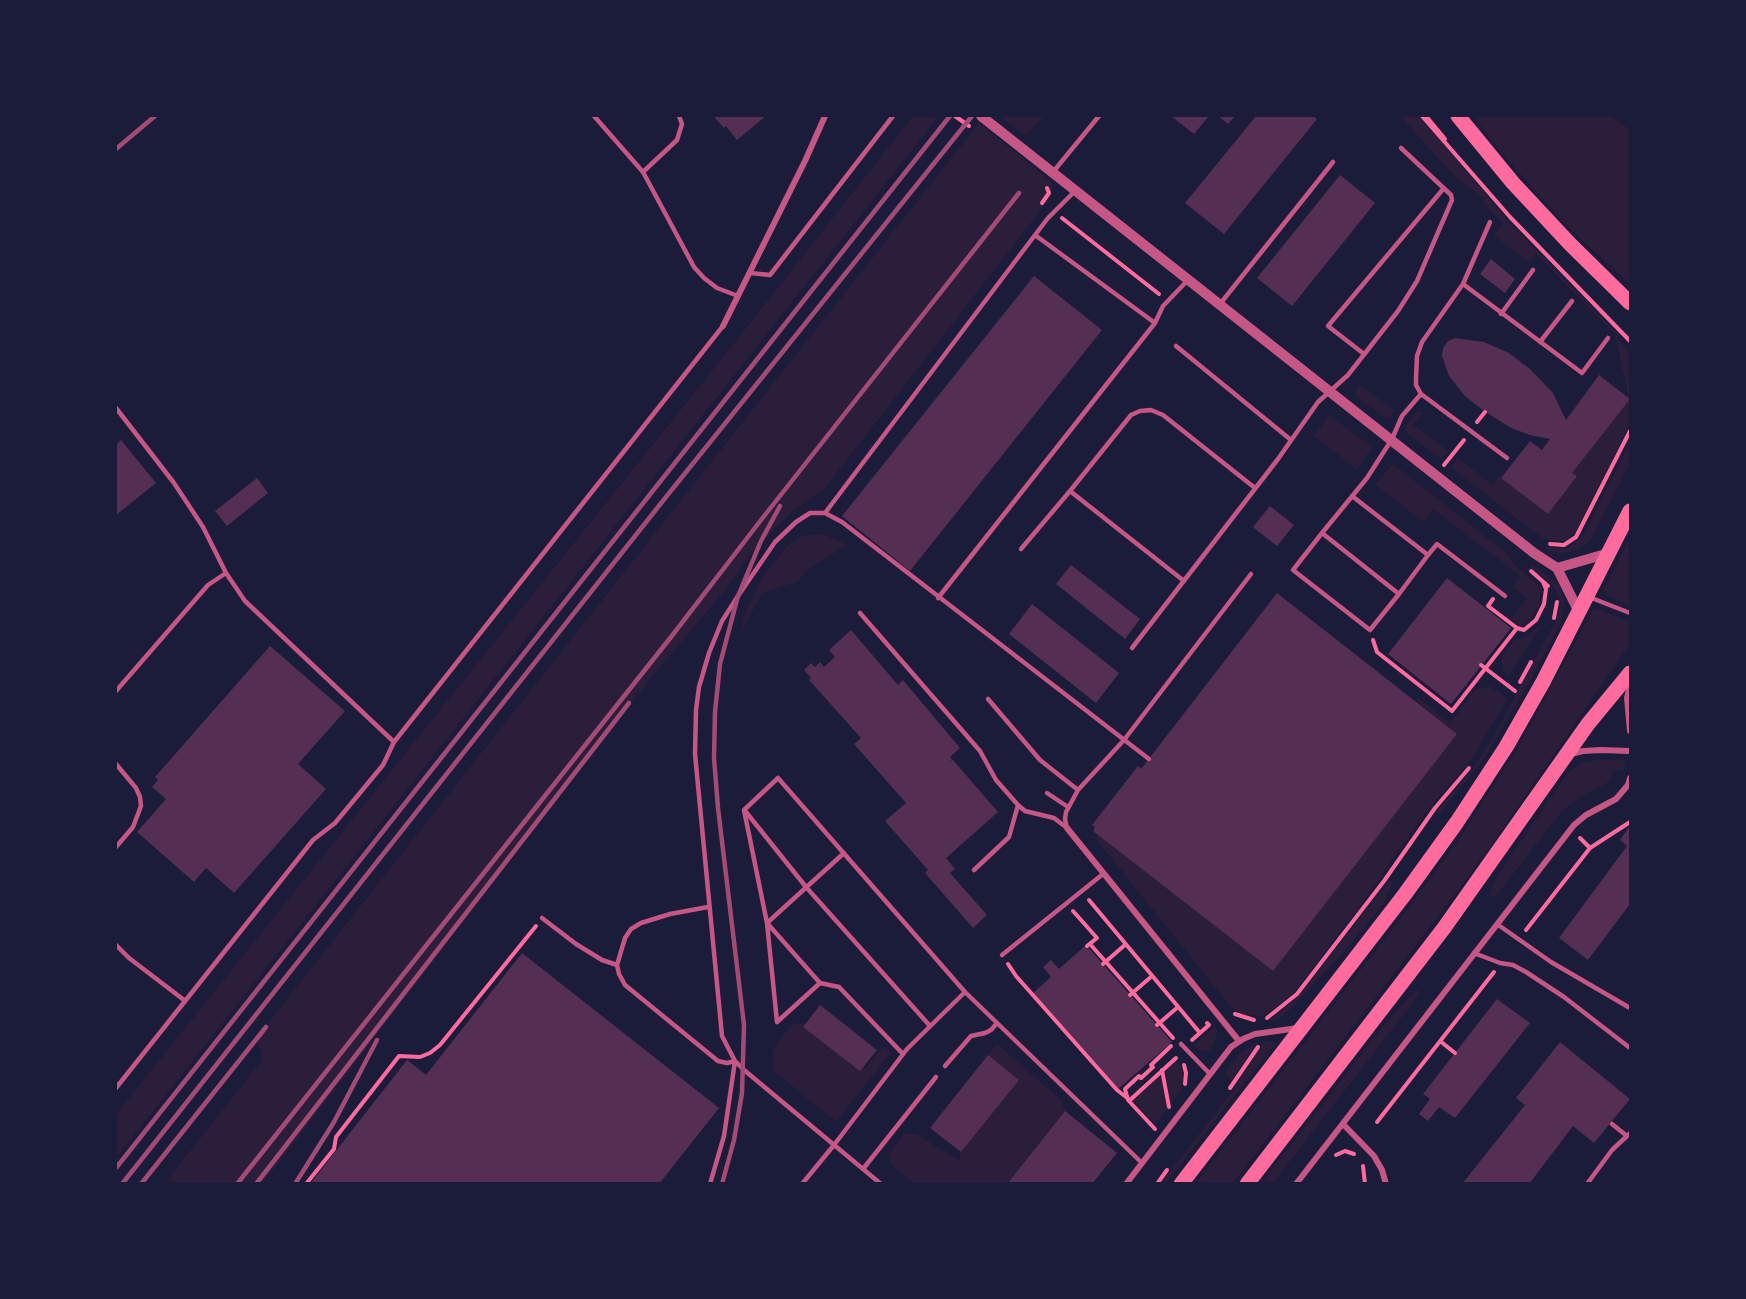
<!DOCTYPE html>
<html>
<head>
<meta charset="utf-8">
<style>
  body { margin:0 }
  #map { position:relative; width:1746px; height:1299px; overflow:hidden; background:#1b1b3a; font-family:"Alegreya Sans",sans-serif }
  canvas { display:block }
  .frame { position:absolute; inset:0; border:117px solid #1b1b3a; pointer-events:none }
</style>
</head>
<body>
<div id="map">
<canvas width="1746" height="1299"></canvas>
<div class="frame"></div>
</div>
<script>
const context = document.querySelector('canvas').getContext('2d');
context.lineJoin = 'round';
function fill(path, color) {
  context.fillStyle = color;
  context.fill(path, 'evenodd');
}
function toPath(rows) {
  const path = new Path2D();
  for (const r of rows) {
    path.moveTo(r[0], r[1]);
    for (let i = 2; i < r.length; i += 2) path.lineTo(r[i], r[i + 1]);
  }
  return path;
}
function trace(path, color, width, dash) {
  context.strokeStyle = color;
  context.lineWidth = width;
  context.lineCap = dash ? 'butt' : 'round';
  context.setLineDash(dash || []);
  context.stroke(path);
}
fill(toPath([
  [913,116,939,116,116,1158,116,1114,740,336],
  [999,116,1044,116,1026,136],
  [1400,116,1420,116,1508,221,1618,334,1618,338,1630,353,1630,424,1576,531,1565,541,1543,539,1451,467,1458,458,1492,485,1499,476,1548,514,1577,476,1572,473,1629,399,1615,334,1536,254,1528,262,1495,237,1494,235,1503,223,1483,203,1485,199,1456,178],
  [1473,116,1611,116,1630,130,1630,284,1569,228,1541,197,1505,157],
  [979,123,1051,181,1052,193,1040,211,825,488,792,512,776,527,751,554,726,589,650,679,263,1183,164,1184,262,1060,257,1037],
  [1358,384,1395,411,1389,418,1382,416,1357,397,1355,393],
  [1420,411,1423,412,1413,424,1448,451,1441,459,1405,432,1405,426,1416,413],
  [1329,415,1372,447,1357,470,1314,436],
  [1630,443,1630,464,1590,541,1580,549,1570,552,1559,553,1545,549,1548,547,1567,549,1582,537],
  [1393,464,1508,554,1513,563,1541,588,1539,606,1531,618,1520,627,1511,619,1527,598,1512,587,1520,576,1433,509,1423,522,1375,484],
  [823,534,848,545,808,569,797,582,762,593,740,635,744,616,761,579,786,547,801,536],
  [1630,537,1630,605,1610,597,1603,590],
  [1532,564,1559,585,1563,595,1564,604,1561,623,1526,688,1484,759,1438,815,1437,811,1472,770,1493,737,1559,615,1561,603,1558,593,1550,582,1530,568],
  [1598,609,1630,622,1630,644,1493,843,1463,884,1233,1183,1196,1183,1400,919,1455,845,1517,749,1593,610],
  [1539,626,1541,627,1508,675,1503,671,1501,658,1514,640,1526,637],
  [1489,686,1495,690,1496,689,1507,699,1472,759,1428,810,1388,865,1378,882,1294,993,1265,1016,1245,1015,1231,1007,1095,838,1097,834,1273,971,1457,734,1416,701,1418,698,1450,723,1475,690],
  [1598,759,1623,760,1625,762,1625,767,1623,772,1615,769,1607,783,1582,796,1563,810,1496,896,1489,896,1496,878,1566,775,1579,764],
  [1389,881,1393,882,1384,903,1346,950,1288,1011,1278,1019,1268,1022,1290,1004,1305,988],
  [1416,990,1419,991,1418,996,1273,1183,1261,1183,1387,1021],
  [806,1023,865,1069,883,1046,891,1052,836,1122,774,1071,772,1050,792,1024],
  [1214,1027,1218,1031,1213,1045,1210,1050,1204,1052,1199,1050,1194,1045],
  [1265,1040,1274,1042,1274,1046,1166,1183,1161,1183,1234,1089],
  [997,1044,1061,1100,1065,1111,1007,1183,914,1183,891,1165,889,1154,904,1134,917,1134,959,1161,961,1152,1018,1080,988,1055],
  [1256,1044,1231,1081,1225,1074,1226,1071,1241,1052],
  [1176,1060,1183,1069,1184,1079,1181,1089,1171,1104,1165,1070],
  [1160,1074,1167,1109,1155,1124,1133,1100]
]), '#2a1e3b');
fill(toPath([
  [713,116,766,116,737,140,726,126,724,128],
  [1171,116,1209,116,1194,134],
  [1218,116,1235,116,1228,124],
  [1256,116,1312,116,1317,119,1224,234,1185,203],
  [1340,175,1375,203,1292,306,1257,278],
  [1491,259,1515,279,1505,293,1480,274],
  [1034,276,1102,330,910,571,842,516],
  [1455,338,1484,342,1509,353,1530,369,1553,393,1566,420,1599,375,1630,399,1572,473,1577,476,1548,514,1501,478,1530,441,1542,450,1550,439,1530,435,1511,428,1484,411,1465,396,1449,376,1442,356,1443,348,1448,341],
  [121,440,156,483,116,515,116,445],
  [257,478,268,493,227,526,215,511],
  [1270,506,1294,525,1277,546,1253,527],
  [1071,565,1140,619,1125,639,1056,584],
  [1447,578,1511,628,1451,704,1388,654],
  [1277,593,1457,734,1273,971,1093,831,1095,827,1092,825,1138,766,1141,769],
  [1032,604,1119,673,1096,703,1009,634],
  [851,630,898,685,903,680,960,748,950,757,952,759,950,761,953,760,998,812,946,858,955,869,950,873,987,915,973,928,925,873,928,870,885,821,906,803,854,744,861,738,809,680,811,678,804,670,811,663,815,667,820,662,824,667,835,657,829,650],
  [270,646,345,711,298,764,326,789,234,893,206,868,194,882,137,832,166,799,152,787,158,780,155,777],
  [1630,826,1630,904,1588,960,1559,938,1627,846,1620,840],
  [1086,945,1172,1042,1118,1089,1033,993,1051,977,1043,967,1051,960,1059,969],
  [522,953,719,1108,659,1184,310,1184,407,1060,426,1075],
  [1497,999,1530,1023,1455,1118,1439,1107,1428,1121,1419,1114,1430,1099,1423,1094],
  [820,1005,877,1050,860,1071,803,1027],
  [1560,1042,1630,1099,1594,1143,1573,1126,1529,1184,1462,1184,1525,1105,1516,1098],
  [988,1055,1019,1080,961,1152,930,1128],
  [1065,1111,1117,1153,1092,1184,1007,1184]
]), '#542f53');
trace(toPath([
  [955,116,969,126],
  [1422,116,1510,217,1630,341],
  [1426,116,1445,139],
  [1042,203,1049,193,1047,188],
  [1062,218,1159,294],
  [1477,422,1485,412],
  [1444,465,1464,440],
  [1550,544,1564,545,1576,537,1630,431],
  [1531,571,1548,586],
  [1493,599,1488,606,1517,628],
  [1554,618,1557,602],
  [1373,640,1377,652,1452,711,1517,628,1524,630,1536,620,1544,604,1546,589,1543,582],
  [1481,665,1515,691],
  [1520,682,1531,662],
  [1580,838,1590,848],
  [1089,900,1200,1033],
  [1073,911,1097,938,1087,946],
  [1526,930,1590,848,1630,822],
  [1090,944,1173,1038],
  [1008,964,1016,976,1117,1090,1126,1097],
  [1103,964,1126,944],
  [1130,995,1152,976],
  [1235,1014,1254,1020],
  [1267,1018,1297,994,1384,881,1435,808,1469,768],
  [1157,1025,1178,1007],
  [1192,1040,1209,1025,1207,1023],
  [1440,1041,1455,1053],
  [1184,1065,1186,1073,1185,1084],
  [1162,1070,1169,1107],
  [1230,1088,1258,1047],
  [1129,1101,1176,1058],
  [1377,1122,1494,972],
  [1155,1129,1128,1100,1125,1089,1139,1076,1141,1078,1153,1067,1151,1065,1171,1046],
  [1336,1155,1345,1151,1354,1154],
  [1363,1166,1365,1184],
  [306,1184,334,1149,336,1137,399,1056,420,1057,430,1053,440,1045,536,926],
  [1157,1184,1167,1170]
]), '#ff6b9d', 4);
trace(toPath([
  [594,116,643,172,694,267,704,278,717,288,738,296],
  [643,172,677,140,682,124,679,116],
  [1053,172,1099,116],
  [1074,192,1048,218,1035,235,1155,323,1163,306,1187,281],
  [1490,222,1463,284,1422,342,1417,356,1416,378,1416,385,1421,394,1507,458],
  [750,273,770,275,893,116],
  [1463,284,1582,373,1608,338],
  [1220,304,1333,162],
  [1501,314,1533,270],
  [1540,342,1572,301],
  [1176,346,1291,440],
  [1364,354,1328,326,1444,188],
  [116,408,174,483,203,527,226,573,245,601,394,742,723,326],
  [1352,496,1428,555,1399,594,1322,533,1367,478,1392,439,1402,416,1421,394],
  [825,513,1035,235],
  [1322,533,1293,570,1370,630,1399,594],
  [1021,549,1070,491],
  [1428,555,1437,544,1505,596],
  [1184,581,1070,491,1131,415,1140,411,1151,410,1163,415,1255,488],
  [1589,597,1630,613],
  [938,598,1155,323],
  [860,613,980,751,996,780,1018,805,1009,837,974,870],
  [1132,648,1278,459,1318,402,1348,375,1398,311,1417,281,1452,200,1451,195,1401,148],
  [116,691,208,585,226,573],
  [988,699,1040,760,1078,790],
  [116,764,136,788,140,797,141,806,133,827,116,847],
  [1047,793,1068,807],
  [1018,805,1025,811,1054,818,1067,828],
  [746,812,806,887,930,1026],
  [1067,828,1065,819,1066,812,1078,790,1124,740,1251,574],
  [844,853,767,923,820,983,839,987,903,1054],
  [708,907,670,914,641,923,631,929,625,938,617,965,619,974,625,985,718,1061,727,1063,735,1061,724,1136,710,1184],
  [542,918,576,944,602,960,617,965],
  [1497,924,1551,962,1630,1008],
  [116,945,129,958,184,1000],
  [1474,953,1500,963,1513,965,1526,972,1564,997,1630,1048],
  [1002,955,1103,874],
  [820,983,777,1022,767,923,744,810,778,778,965,992,1142,1163],
  [1181,1044,1210,1074],
  [945,1066,971,1036,985,1033,991,1030,997,1023],
  [116,1088,313,840,335,823,383,765,394,742],
  [1612,1124,1627,1136,1630,1133],
  [863,1169,936,1077],
  [802,1184,834,1145,907,1049,965,992],
  [881,1184,744,1070,735,1061,722,1036,695,754,696,710,699,687,709,653,722,621,738,596,775,542,796,522,810,513,825,513,842,522,1149,759],
  [1587,1184,1612,1150,1627,1136]
]), '#c65784', 4.5);
trace(toPath([
  [723,326,805,161,825,116],
  [1630,685,1627,698,1630,731],
  [1571,754,1583,751,1601,750,1630,751],
  [1067,828,1239,1041],
  [1343,1124,1374,1156,1382,1170,1386,1184],
  [1126,1184,1231,1047,1243,1039,1255,1034,1298,1028],
  [1296,1184,1574,825,1586,815,1616,799,1628,785,1630,778]
]), '#c65784', 6);
trace(toPath([
  [981,116,1534,553,1557,568,1579,612],
  [1557,568,1609,553]
]), '#c65784', 10);
trace(toPath([
  [1458,116,1513,183,1570,244,1630,303],
  [1181,1184,1405,894,1457,822,1506,747,1543,682,1630,511],
  [1247,1184,1444,928,1588,724,1630,673]
]), '#ff6b9d', 15);
trace(toPath([
  [116,149,155,116],
  [116,1168,950,116],
  [122,1184,662,502,972,116],
  [141,1184,266,1027],
  [237,1184,671,637,761,520,1019,193],
  [256,1184,629,703],
  [295,1184,334,1122,377,1040],
  [722,1184,734,1140,742,1093,744,1025,718,808,714,758,715,712,720,664,738,596,761,541,780,506]
]), '#a44b75', 4.5);
</script>
</body>
</html>
